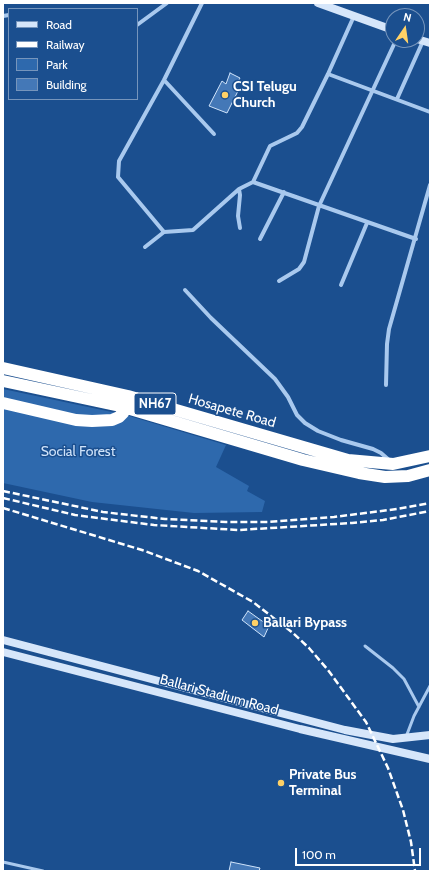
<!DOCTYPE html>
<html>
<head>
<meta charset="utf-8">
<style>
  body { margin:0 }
  #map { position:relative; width:433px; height:874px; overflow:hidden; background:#1b4f8f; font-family:Cabin,sans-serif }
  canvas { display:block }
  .frame { position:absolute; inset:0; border:4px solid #fff; pointer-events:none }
  .legend { position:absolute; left:8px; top:8px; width:130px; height:92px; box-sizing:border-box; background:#1b4f8f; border:1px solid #7695bc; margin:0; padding:5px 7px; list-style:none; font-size:12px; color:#fff }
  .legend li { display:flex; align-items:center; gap:8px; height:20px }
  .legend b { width:20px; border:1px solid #7695bc }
  .north { position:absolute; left:385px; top:8px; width:40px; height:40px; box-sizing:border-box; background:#1b4f8f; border:1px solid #7695bc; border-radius:50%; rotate:13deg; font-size:11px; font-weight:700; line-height:16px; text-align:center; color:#fff }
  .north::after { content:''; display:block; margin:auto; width:14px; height:18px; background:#ffd166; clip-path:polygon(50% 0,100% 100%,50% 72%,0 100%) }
  .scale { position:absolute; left:295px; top:848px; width:126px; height:18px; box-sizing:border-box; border:2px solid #fff; border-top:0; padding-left:5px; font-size:12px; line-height:14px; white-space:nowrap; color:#fff; -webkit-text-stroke:3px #1b4f8f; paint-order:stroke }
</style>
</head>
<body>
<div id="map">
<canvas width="433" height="874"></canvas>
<div class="frame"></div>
<ul class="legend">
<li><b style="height:5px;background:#d6e6fa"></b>Road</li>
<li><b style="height:5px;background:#fff"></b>Railway</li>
<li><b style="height:11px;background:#2e69ad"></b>Park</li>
<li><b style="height:11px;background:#4478b7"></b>Building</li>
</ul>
<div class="north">N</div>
<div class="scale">100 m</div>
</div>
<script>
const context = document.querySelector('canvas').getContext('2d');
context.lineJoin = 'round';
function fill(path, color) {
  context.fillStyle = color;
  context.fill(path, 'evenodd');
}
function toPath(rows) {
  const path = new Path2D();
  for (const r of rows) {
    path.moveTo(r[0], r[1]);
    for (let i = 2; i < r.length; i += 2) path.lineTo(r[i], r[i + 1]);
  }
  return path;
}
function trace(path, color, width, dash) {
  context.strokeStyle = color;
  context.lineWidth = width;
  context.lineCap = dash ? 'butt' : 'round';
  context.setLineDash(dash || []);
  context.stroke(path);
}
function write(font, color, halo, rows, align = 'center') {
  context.font = font + ' Cabin,sans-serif';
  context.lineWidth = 3;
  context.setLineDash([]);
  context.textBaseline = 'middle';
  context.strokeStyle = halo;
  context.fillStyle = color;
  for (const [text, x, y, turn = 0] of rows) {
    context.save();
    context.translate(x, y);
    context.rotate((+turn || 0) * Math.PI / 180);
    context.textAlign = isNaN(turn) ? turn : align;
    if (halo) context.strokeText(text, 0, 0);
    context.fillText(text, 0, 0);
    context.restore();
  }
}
fill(toPath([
  [3,389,126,415,226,445,216,467,249,486,247,491,265,501,262,512,194,513,92,502,3,483]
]), '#2e69ad');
const building = toPath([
  [230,73,240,78,235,87,239,89,227,113,209,106,222,81,226,84,230,73],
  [248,611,269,626,264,637,242,620,248,611],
  [231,862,260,868,259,871,229,871,231,862]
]);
fill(building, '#4478b7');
trace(building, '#cfe3fa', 1);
trace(toPath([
  [365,646,393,668,404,679,419,707],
  [406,737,414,716,430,686],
  [3,862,43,871]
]), '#a9c9ee', 3);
trace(toPath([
  [3,16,9,15],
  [137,25,167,3],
  [328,74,430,112],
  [164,80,214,134],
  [397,99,423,41],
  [253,182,270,146,297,133,302,127,328,74,354,16],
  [239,189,240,195,238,216,240,228],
  [164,232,118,177,119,161,164,80,202,3],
  [260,239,284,192],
  [145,247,164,232,193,230,239,189,253,182,416,239],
  [279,281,299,269,304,262,319,206,396,40],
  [341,285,367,223],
  [185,290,211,318,275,379,288,397,297,415,305,423,318,431,341,440,373,449,381,453,389,460],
  [386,385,387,344,389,329,430,185]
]), '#a9c9ee', 4);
trace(toPath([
  [318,3,393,30],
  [417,39,430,43],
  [3,640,345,730,393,739,430,735],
  [3,652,300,729,430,759]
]), '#d6e6fa', 8);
trace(toPath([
  [3,368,128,396,348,460,393,464,430,456],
  [3,381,120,406,303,460,359,473,385,477,408,476,430,470],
  [3,403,76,420,92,421,112,420,119,417,123,413,127,401]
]), '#fff', 12);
trace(toPath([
  [3,491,103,512,165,519,226,522,268,522,334,517,397,509,430,503],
  [3,498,75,515,154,525,239,530,352,523,383,520,430,511],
  [3,508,142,550,198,571,253,602,293,633,309,648,328,670,366,722,388,768,403,810,411,842,415,871]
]), '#fff', 2.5, [7, 3]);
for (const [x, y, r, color] of [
  [225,95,4,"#ffd166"],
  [255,623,4,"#ffd166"],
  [281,783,4,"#ffd166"]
]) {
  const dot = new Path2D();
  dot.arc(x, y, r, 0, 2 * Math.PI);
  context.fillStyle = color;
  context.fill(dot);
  trace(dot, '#1b4f8f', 1.5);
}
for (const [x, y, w] of [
  [155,404,42]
]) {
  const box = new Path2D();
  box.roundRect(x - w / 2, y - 11, w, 22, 3);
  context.fillStyle = '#1b4f8f';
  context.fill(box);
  trace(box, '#fff', 1);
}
write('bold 13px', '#fff', null, [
  ["NH67",155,404]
]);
write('bold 14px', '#fff', '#1b4f8f', [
  ["CSI Telugu",233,87],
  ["Church",233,103],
  ["Ballari Bypass",263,623],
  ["Private Bus",289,775],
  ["Terminal",289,791]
], 'left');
write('14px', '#fff', '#1b4f8f', [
  ["Hosapete Road",232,411,16],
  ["Ballari Stadium Road",219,695,15]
]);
write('14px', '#cfe3fa', '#1b4f8f', [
  ["Social Forest",78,452]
]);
</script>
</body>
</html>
